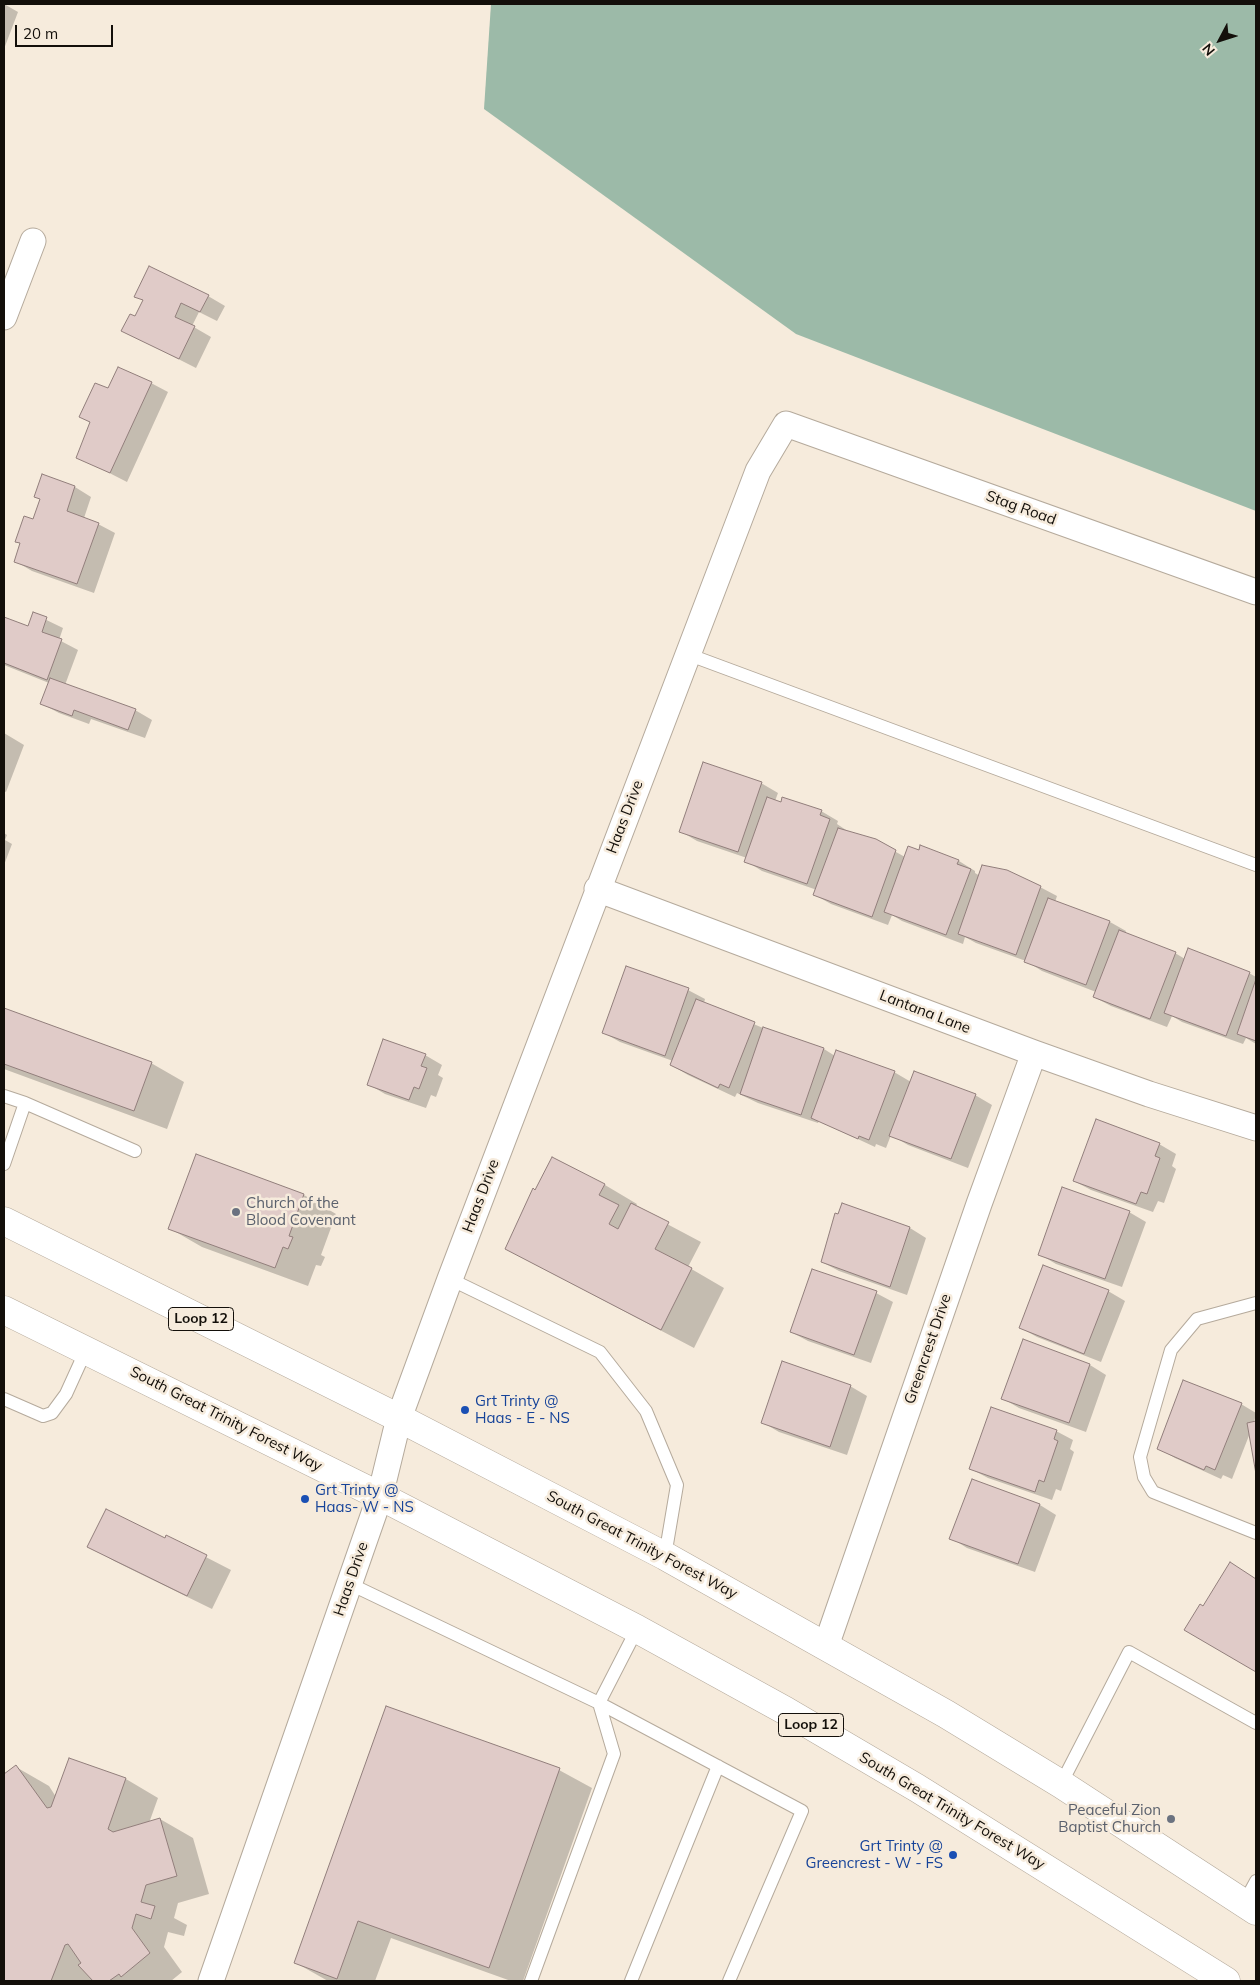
<!DOCTYPE html>
<html>
<head>
<meta charset="utf-8">
<style>
  body { margin:0 }
  #map { position:relative; width:1260px; height:1985px; overflow:hidden; background:#f6ebdc; font-family:Mulish,sans-serif }
  canvas { display:block }
  .frame { position:absolute; inset:0; border:5px solid #130f0a; pointer-events:none }
  .north { position:absolute; left:1195px; top:15px; width:50px; height:50px; -webkit-text-stroke:4px #f6ebdc; paint-order:stroke; rotate:230deg; font-size:14px; font-weight:700; line-height:20px; text-align:center; color:#130f0a }
  .north::after { content:''; display:block; margin:auto; width:18px; height:22px; background:#130f0a; clip-path:polygon(50% 0,100% 100%,50% 72%,0 100%) }
  .scale { position:absolute; left:15px; top:25px; width:98px; height:22px; box-sizing:border-box; border:2px solid #130f0a; border-top:0; padding-left:6px; font-size:15px; line-height:18px; white-space:nowrap; color:#130f0a; -webkit-text-stroke:4px #f6ebdc; paint-order:stroke }
</style>
</head>
<body>
<div id="map">
<canvas width="1260" height="1985"></canvas>
<div class="frame"></div>
<div class="north">N</div>
<div class="scale">20 m</div>
</div>
<script>
const context = document.querySelector('canvas').getContext('2d');
context.lineJoin = 'round';
function fill(path, color) {
  context.fillStyle = color;
  context.fill(path, 'evenodd');
}
function toPath(rows) {
  const path = new Path2D();
  for (const r of rows) {
    path.moveTo(r[0], r[1]);
    for (let i = 2; i < r.length; i += 2) path.lineTo(r[i], r[i + 1]);
  }
  return path;
}
function trace(path, color, width, dash) {
  context.strokeStyle = color;
  context.lineWidth = width;
  context.lineCap = dash ? 'butt' : 'round';
  context.setLineDash(dash || []);
  context.stroke(path);
}
function write(font, color, halo, rows, align = 'center') {
  context.font = font + ' Mulish,sans-serif';
  context.lineWidth = 5;
  context.setLineDash([]);
  context.textBaseline = 'middle';
  context.strokeStyle = halo;
  context.fillStyle = color;
  for (const [text, x, y, turn = 0] of rows) {
    context.save();
    context.translate(x, y);
    context.rotate((+turn || 0) * Math.PI / 180);
    context.textAlign = isNaN(turn) ? turn : align;
    if (halo) context.strokeText(text, 0, 0);
    context.fillText(text, 0, 0);
    context.restore();
  }
}
fill(toPath([
  [491,4,1256,4,1256,511,796,334,484,109]
]), '#9cbaa8');
fill(toPath([
  [4,4,18,12,4,49],
  [136,296,208,296,225,306,217,321,199,312,192,326,211,337,196,368,123,331,135,318,144,301],
  [151,383,168,392,127,482,78,457,91,423,81,417,108,390],
  [75,487,91,497,84,518,98,524,115,533,94,593,32,571,15,561,21,544,16,541,33,521,41,499],
  [34,614,63,628,59,640,78,650,65,685,135,710,152,720,145,738,91,719,89,724,59,713,42,704,49,683,4,665,4,619,29,628],
  [4,733,24,745,6,792,4,791],
  [761,783,778,793,775,801,821,811,838,821,837,824,846,830,846,832,876,841,905,857,920,852,921,847,959,861,975,871,975,873,980,876,1040,887,1057,896,1055,902,1110,922,1126,931,1125,934,1175,953,1185,959,1249,973,1256,977,1256,1044,1246,1038,1243,1044,1182,1022,1172,1016,1167,1027,1111,1006,1094,997,1096,992,1042,971,1026,961,976,943,965,937,963,944,902,921,892,915,888,925,831,904,815,895,817,890,762,871,746,861,747,858,697,841,680,831],
  [4,833,7,835,5,840,12,844,4,865],
  [688,990,705,999,704,1003,763,1028,824,1049,835,1056,894,1072,911,1082,975,1095,992,1105,968,1168,908,1145,891,1135,886,1148,876,1144,875,1147,819,1121,818,1123,758,1103,737,1093,735,1097,688,1075,671,1065,673,1061,620,1042,604,1033],
  [4,1009,151,1063,184,1082,167,1129,4,1069],
  [425,1055,442,1065,438,1075,443,1078,436,1097,431,1095,426,1108,385,1094,368,1084],
  [1159,1144,1176,1154,1172,1166,1176,1169,1164,1203,1158,1201,1153,1212,1091,1190,1074,1181],
  [196,1156,304,1195,336,1214,321,1255,325,1257,321,1266,316,1265,308,1286,202,1247,169,1228],
  [552,1159,605,1185,637,1204,635,1207,701,1242,688,1267,724,1288,694,1348,506,1249],
  [843,1205,910,1228,926,1238,907,1295,839,1271,822,1262],
  [1129,1212,1146,1222,1122,1287,1056,1264,1039,1254],
  [1108,1291,1125,1301,1101,1362,1037,1337,1021,1328],
  [876,1293,893,1302,871,1363,808,1341,791,1332],
  [1023,1341,1090,1365,1106,1375,1086,1432,1019,1408,1002,1398],
  [850,1386,867,1396,847,1455,779,1432,762,1422],
  [1241,1404,1256,1413,1254,1423,1256,1422,1256,1467,1250,1433,1232,1479,1223,1475,1221,1479,1175,1458,1158,1448],
  [1056,1431,1073,1440,1070,1449,1074,1452,1061,1491,1056,1489,1052,1500,988,1478,971,1469],
  [972,1480,1040,1505,1056,1515,1035,1572,967,1548,951,1538],
  [167,1537,231,1570,212,1609,114,1561,89,1546,165,1540],
  [1230,1564,1256,1579,1256,1670,1186,1629,1203,1607],
  [387,1708,559,1770,592,1788,523,1981,511,1981,391,1938,375,1981,328,1981,296,1963],
  [70,1760,126,1779,158,1798,149,1823,160,1819,193,1838,209,1894,178,1903,174,1918,187,1925,184,1936,168,1932,164,1947,182,1972,171,1981,94,1981,92,1978,91,1981,4,1981,4,1776,16,1767,49,1786,56,1797]
]), '#0003');
const building = toPath([
  [149,266,209,295,200,312,181,303,175,317,195,326,179,359,121,331,130,314,135,316,143,300,134,297,149,266],
  [118,367,152,382,110,473,76,458,90,422,79,417,95,383,108,388,118,367],
  [42,474,75,486,67,511,99,523,77,584,14,562,20,543,15,542,24,516,33,519,40,499,34,497,42,474],
  [33,612,47,617,42,632,62,639,47,680,4,663,4,617,28,626,33,612],
  [50,678,136,709,128,730,74,710,72,716,40,704,50,678],
  [703,762,762,782,738,852,679,832,703,762],
  [767,797,781,802,782,797,822,810,820,815,830,819,807,884,744,862,767,797],
  [838,828,876,839,896,850,872,917,813,895,838,828],
  [920,845,959,860,957,864,971,869,946,935,884,912,908,846,919,850,920,845],
  [982,865,1007,870,1041,886,1016,955,958,934,982,865],
  [1048,898,1110,921,1086,985,1024,962,1048,898],
  [1119,930,1176,952,1150,1019,1093,997,1119,930],
  [1188,948,1250,972,1226,1036,1164,1013,1188,948],
  [626,966,689,988,665,1056,602,1033,626,966],
  [1256,979,1256,1041,1237,1034,1256,979],
  [696,999,755,1022,729,1088,720,1084,718,1088,670,1065,696,999],
  [4,1008,152,1062,134,1111,4,1064,4,1008],
  [763,1027,824,1048,801,1115,740,1094,763,1027],
  [383,1039,426,1054,421,1066,427,1068,419,1089,414,1087,409,1100,367,1085,383,1039],
  [836,1050,895,1071,869,1140,859,1136,858,1139,811,1118,836,1050],
  [914,1071,976,1094,951,1159,889,1136,914,1071],
  [1096,1119,1160,1143,1155,1156,1160,1158,1147,1194,1141,1192,1136,1204,1073,1181,1096,1119],
  [196,1154,304,1194,289,1236,293,1237,288,1249,283,1247,275,1268,168,1229,196,1154],
  [552,1157,605,1184,599,1195,619,1205,609,1224,618,1229,631,1203,669,1222,655,1249,692,1268,661,1330,505,1249,533,1188,535,1190,552,1157],
  [1062,1187,1130,1211,1105,1279,1038,1255,1062,1187],
  [842,1203,910,1227,890,1287,821,1262,835,1213,838,1214,842,1203],
  [1043,1265,1109,1290,1084,1354,1019,1328,1043,1265],
  [812,1269,877,1291,854,1355,790,1332,812,1269],
  [1023,1339,1090,1364,1069,1423,1001,1399,1023,1339],
  [782,1361,851,1385,830,1447,761,1423,782,1361],
  [1183,1380,1242,1403,1215,1470,1206,1466,1204,1470,1157,1449,1183,1380],
  [991,1407,1057,1430,1054,1439,1058,1441,1044,1482,1039,1480,1035,1492,969,1469,991,1407],
  [1256,1421,1256,1474,1247,1423,1256,1421],
  [972,1479,1040,1504,1018,1564,949,1539,972,1479],
  [106,1509,165,1538,166,1535,207,1555,187,1596,87,1547,106,1509],
  [1230,1562,1256,1579,1256,1672,1184,1630,1200,1604,1203,1606,1230,1562],
  [386,1706,560,1768,489,1968,358,1921,337,1979,294,1963,386,1706],
  [69,1758,126,1778,108,1829,113,1832,160,1818,177,1876,146,1885,141,1902,155,1906,151,1919,136,1914,132,1928,150,1953,121,1977,119,1974,109,1981,93,1981,78,1965,81,1963,68,1944,65,1945,51,1981,4,1981,4,1774,16,1765,47,1808,51,1807,69,1758]
]);
fill(building, '#e0cbc8');
trace(building, '#917e7b', 1);
const service = toPath([
  [687,654,1256,865],
  [4,1096,25,1103],
  [4,1164,25,1103,135,1151],
  [450,1279,600,1352,646,1411,677,1485,665,1556],
  [1256,1303,1197,1319,1171,1350,1140,1457,1144,1477,1153,1492,1256,1533],
  [4,1399,43,1416,52,1413,66,1394,86,1350],
  [350,1584,599,1703,802,1811,729,1981],
  [1061,1784,1129,1652,1256,1723],
  [1244,1903,1256,1881],
  [531,1981,614,1754,599,1703,637,1629],
  [631,1981,718,1766]
]);
const minor = toPath([
  [4,317,33,241],
  [597,889,1034,1053,1149,1094,1256,1128],
  [826,1646,979,1204,1034,1053],
  [211,1981,380,1496,399,1418,450,1279,758,471,786,424,1256,592]
]);
const primary = toPath([
  [4,1221,399,1418,665,1556,946,1714,1061,1784,1256,1911],
  [4,1310,380,1496,637,1629,786,1711,917,1788,1226,1981]
]);
trace(service, '#b5aa9c', 14);
trace(minor, '#b5aa9c', 27);
trace(primary, '#b5aa9c', 29);
trace(service, '#fff', 12);
trace(minor, '#fff', 25);
trace(primary, '#fff', 28);
for (const [x, y, r, color] of [
  [236,1212,5,"#6b7280"],
  [465,1410,5,"#1a4fb4"],
  [305,1499,5,"#1a4fb4"],
  [1171,1819,5,"#6b7280"],
  [953,1855,5,"#1a4fb4"]
]) {
  const dot = new Path2D();
  dot.arc(x, y, r, 0, 2 * Math.PI);
  context.fillStyle = color;
  context.fill(dot);
  trace(dot, '#f6ebdc', 2);
}
for (const [x, y, w] of [
  [201,1319,65],
  [811,1725,65]
]) {
  const box = new Path2D();
  box.roundRect(x - w / 2, y - 11.5, w, 23, 4);
  context.fillStyle = '#f6ebdc';
  context.fill(box);
  trace(box, '#130f0a', 1);
}
write('bold 14px', '#130f0a', null, [
  ["Loop 12",201,1319],
  ["Loop 12",811,1725]
]);
write('15px', '#130f0a', '#f6ebdc', [
  ["Stag Road",1021,508,20],
  ["Haas Drive",625,817,-69],
  ["Lantana Lane",925,1012,21],
  ["Haas Drive",481,1196,-69],
  ["Greencrest Drive",928,1349,-71],
  ["South Great Trinity Forest Way",226,1419,27],
  ["South Great Trinity Forest Way",642,1545,28],
  ["Haas Drive",351,1579,-71],
  ["South Great Trinity Forest Way",952,1811,31]
]);
write('15px', '#5b616d', '#f6ebdc', [
  ["Church of the",246,1203],
  ["Blood Covenant",246,1220],
  ["Peaceful Zion",1161,1810,"right"],
  ["Baptist Church",1161,1827,"right"]
], 'left');
write('15px', '#164399', '#f6ebdc', [
  ["Grt Trinty @",475,1401],
  ["Haas - E - NS",475,1418],
  ["Grt Trinty @",315,1490],
  ["Haas- W - NS",315,1507],
  ["Grt Trinty @",943,1846,"right"],
  ["Greencrest - W - FS",943,1863,"right"]
], 'left');
</script>
</body>
</html>
